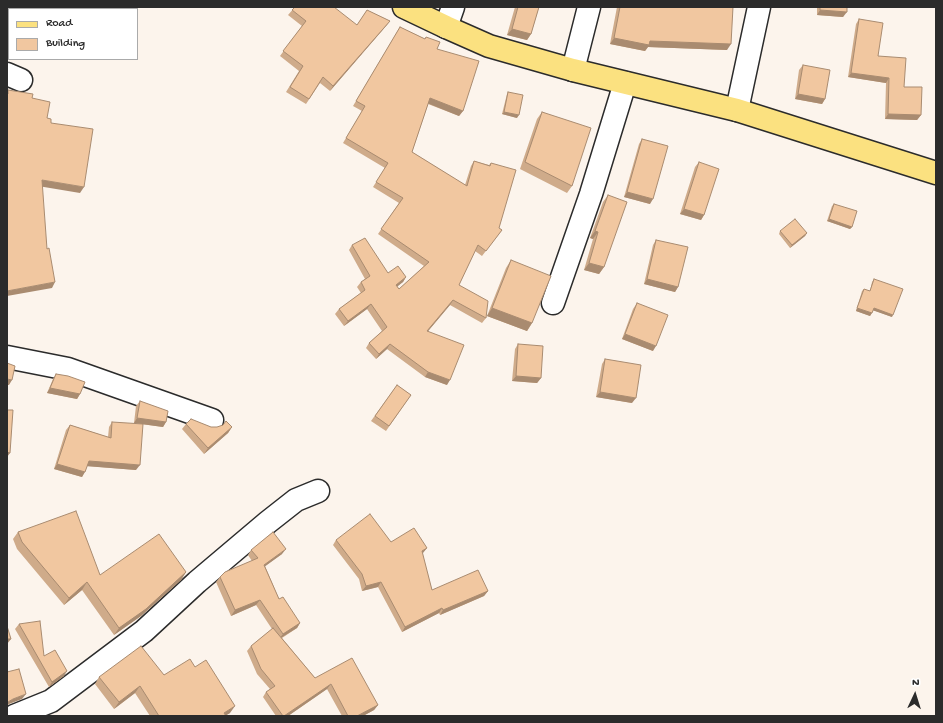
<!DOCTYPE html>
<html>
<head>
<meta charset="utf-8">
<style>
  body { margin:0 }
  #map { position:relative; width:943px; height:723px; overflow:hidden; background:#fcf4ec; font-family:"Gochi Hand",sans-serif }
  canvas { display:block }
  .frame { position:absolute; inset:0; border:8px solid #2b2b2b; pointer-events:none }
  .legend { position:absolute; left:8px; top:8px; width:130px; height:52px; box-sizing:border-box; background:#fff; border:1px solid #aaa; margin:0; padding:5px 7px; list-style:none; font-size:12px; color:#2b2b2b }
  .legend li { display:flex; align-items:center; gap:8px; height:20px }
  .legend b { width:20px; border:1px solid #aaa }
  .north { position:absolute; left:895px; top:675px; width:40px; height:40px; -webkit-text-stroke:3px #fff; paint-order:stroke; rotate:4deg; font-size:11px; font-weight:700; line-height:16px; text-align:center; color:#2b2b2b }
  .north::after { content:''; display:block; margin:auto; width:14px; height:18px; background:#2b2b2b; clip-path:polygon(50% 0,100% 100%,50% 72%,0 100%) }
</style>
</head>
<body>
<div id="map">
<canvas width="943" height="723"></canvas>
<div class="frame"></div>
<ul class="legend">
<li><b style="height:5px;background:#fbe180"></b>Road</li>
<li><b style="height:11px;background:#f1c7a0"></b>Building</li>
</ul>
<div class="north">N</div>
</div>
<script>
const context = document.querySelector('canvas').getContext('2d');
context.lineJoin = 'round';
function toPath(rows) {
  const path = new Path2D();
  for (const r of rows) {
    path.moveTo(r[0], r[1]);
    for (let i = 2; i < r.length; i += 2) path.lineTo(r[i], r[i + 1]);
  }
  return path;
}
function trace(path, color, width, dash) {
  context.strokeStyle = color;
  context.lineWidth = width;
  context.lineCap = dash ? 'butt' : 'round';
  context.setLineDash(dash || []);
  context.stroke(path);
}
function fill(path, color) {
  context.fillStyle = color;
  context.fill(path, 'evenodd');
}
const minor = toPath([
  [446,27,453,7],
  [573,70,589,7],
  [7,74,21,80],
  [737,110,759,7],
  [553,303,591,194,625,83],
  [7,357,68,369,212,420],
  [14,716,51,701,144,631,197,582,268,522,296,500,318,491]
]);
const major = toPath([
  [404,7,446,27,489,46,573,70,737,110,936,173]
]);
trace(minor, '#2b2b2b', 25);
trace(major, '#2b2b2b', 25);
trace(minor, '#fff', 22);
trace(major, '#fbe180', 22);
fill(toPath([
  [295,7,357,25,367,10,390,21,386,26,330,91,320,83,306,104,286,92,299,71,280,56,302,26,288,15],
  [515,7,539,7,531,34,527,40,507,35],
  [617,7,733,7,727,50,648,47,645,51,610,44],
  [817,7,847,7,843,17,817,15],
  [859,19,878,56,904,87,921,115,917,120,885,119,886,83,848,77,856,24],
  [400,27,425,39,426,37,437,49,463,111,459,116,428,104,412,152,465,185,471,166,474,161,489,165,491,163,499,228,502,230,482,256,475,251,459,285,486,318,482,323,450,305,428,331,447,385,425,377,387,349,376,359,366,348,369,343,382,331,367,309,344,326,335,314,339,309,361,293,357,287,361,282,365,279,349,250,352,245,388,273,406,277,403,282,397,286,399,289,424,266,378,234,399,203,373,187,385,168,343,143,362,111,353,106],
  [803,65,825,99,822,104,795,99,799,70],
  [508,92,517,118,502,114,507,94],
  [542,112,572,186,567,193,520,169,537,119],
  [642,139,650,204,624,197,639,144],
  [699,162,704,215,701,220,680,214,695,167],
  [608,195,604,267,599,274,584,270,593,239,590,238,603,202],
  [834,204,852,227,850,229,827,221,832,206],
  [780,231,807,233,805,236,790,248,779,234],
  [656,240,678,287,675,292,644,284,653,245],
  [511,260,532,323,527,331,487,316,506,268],
  [874,279,892,317,873,310,870,316,856,311,862,291,864,289,870,291,872,282],
  [637,303,653,351,622,339,633,309],
  [518,344,541,378,537,383,512,381,515,349],
  [605,359,632,403,596,397,602,364],
  [56,374,80,394,77,399,47,393,53,379],
  [397,385,411,395,386,431,371,421],
  [140,401,166,422,163,427,134,423,136,406],
  [112,422,136,470,87,466,82,477,54,469,66,430,70,425,108,437,109,427],
  [186,424,211,427,232,427,228,433,204,454,182,429],
  [18,532,100,575,186,572,181,580,141,616,114,635,82,590,64,605,17,549,13,539],
  [336,540,391,542,427,548,422,553,432,590,488,591,484,596,440,615,439,613,402,632,378,587,362,591,359,579,333,545],
  [251,550,282,554,265,566,279,599,300,623,297,628,282,638,315,678,378,705,374,710,363,716,342,716,327,689,288,716,276,716,263,697,266,692,270,689,257,674,247,651,251,646,272,629,256,605,231,616,216,582,220,577,252,561,248,555],
  [19,624,44,656,64,676,49,687,15,629],
  [195,667,230,713,226,715,226,716,150,716,135,693,114,709,95,684,99,677,164,675]
]), '#cfab8a');
fill(toPath([
  [820,10,847,12,843,17,817,15],
  [390,21,386,26,330,91,333,86],
  [512,29,531,34,527,40,507,35],
  [614,38,650,41,731,44,727,50,648,47,645,51,610,44],
  [851,73,889,78,886,83,848,77],
  [798,94,825,99,822,104,795,99],
  [430,98,463,111,459,116,427,103],
  [504,112,519,115,517,118,502,114],
  [888,114,921,115,917,120,885,119],
  [42,180,84,187,80,193,38,186],
  [627,192,653,199,650,204,624,197],
  [684,209,704,215,701,220,680,214],
  [829,219,852,227,850,229,827,221],
  [595,231,598,232,593,239,590,238],
  [807,233,805,236,790,248,792,245],
  [589,263,604,267,599,274,584,270],
  [406,277,403,282,393,290,396,285],
  [647,279,678,287,675,292,644,284],
  [55,282,52,288,7,296,7,291],
  [453,300,450,305,424,336,427,331],
  [371,304,367,309,344,326,348,321],
  [492,308,532,323,527,331,487,316],
  [857,308,872,313,870,316,856,311],
  [874,308,893,315,892,317,872,310],
  [625,334,656,346,653,351,622,339],
  [390,344,387,349,376,359,379,354],
  [428,372,450,380,447,385,425,377],
  [516,376,541,378,537,383,512,381],
  [7,379,12,380,9,385,7,385],
  [50,388,80,394,77,399,47,393],
  [600,392,636,398,632,403,596,397],
  [137,418,166,422,163,427,134,423],
  [232,427,228,433,204,454,208,448],
  [7,452,10,453,7,457],
  [89,461,140,465,136,470,85,466],
  [57,464,85,472,82,477,54,469],
  [427,548,423,553,418,556,422,551],
  [286,549,282,554,260,570,264,565],
  [186,572,181,580,141,616,114,635,119,628],
  [87,582,82,590,64,605,69,598],
  [381,582,378,587,362,591,366,586],
  [488,591,484,596,440,615,443,610],
  [260,600,256,605,231,616,235,610],
  [442,608,439,613,402,632,405,627],
  [300,623,297,628,279,639,283,634],
  [7,639,11,639,7,644],
  [67,671,64,676,49,687,52,682],
  [331,684,327,689,288,716,284,716],
  [140,686,135,693,114,709,119,702],
  [26,694,22,699,9,704,7,706,7,704,8,702,13,699],
  [378,705,374,710,363,716,357,716],
  [235,706,230,713,225,716,224,713]
]), '#a98b70');
const building = toPath([
  [295,7,334,7,357,25,367,10,390,21,333,86,323,77,309,99,290,87,303,66,283,51,306,21,292,10,295,7],
  [518,7,539,7,531,34,512,29,518,7],
  [620,7,733,7,731,44,650,41,649,45,614,38,620,7],
  [820,7,847,7,847,12,820,10,820,7],
  [859,19,883,23,878,56,906,58,904,87,922,87,921,115,888,114,889,78,851,73,859,19],
  [400,27,425,39,426,37,440,42,437,49,479,61,463,111,430,98,412,152,467,186,474,161,490,166,491,163,516,170,499,228,502,230,486,251,478,245,459,285,488,301,486,318,453,300,427,331,464,345,450,380,428,372,390,344,379,354,369,343,387,327,371,304,348,321,339,309,365,290,361,282,370,276,352,245,365,238,388,273,398,266,406,277,396,285,399,289,429,262,381,229,403,198,376,182,388,163,346,138,365,106,356,101,400,27],
  [803,65,830,70,825,99,798,94,803,65],
  [8,90,33,94,32,98,50,102,47,118,51,119,51,123,93,129,84,187,42,180,47,249,49,248,55,282,7,291,7,93,8,94,8,90],
  [508,92,523,95,519,115,504,112,508,92],
  [542,112,591,128,572,186,525,162,542,112],
  [642,139,668,146,653,199,627,192,642,139],
  [699,162,719,169,704,215,684,209,699,162],
  [608,195,627,202,604,267,589,263,598,232,595,231,608,195],
  [834,204,857,211,852,227,829,219,834,204],
  [795,219,807,233,792,245,780,231,795,219],
  [656,240,688,247,678,287,647,279,656,240],
  [511,260,551,276,532,323,492,308,511,260],
  [874,279,903,289,893,315,874,308,872,313,857,308,864,289,870,291,874,279],
  [637,303,668,315,656,346,625,334,637,303],
  [518,344,543,346,541,378,516,376,518,344],
  [605,359,641,365,636,398,600,392,605,359],
  [7,363,15,366,12,380,7,379,7,363],
  [56,374,68,376,85,382,80,394,50,388,56,374],
  [397,385,411,395,389,426,375,416,397,385],
  [140,401,168,411,166,422,137,418,140,401],
  [7,410,13,410,10,453,7,452,7,410],
  [191,419,211,427,217,427,223,425,226,421,232,427,208,448,186,424,191,419],
  [112,422,143,424,140,465,89,461,85,472,57,464,70,425,111,438,112,422],
  [76,511,100,575,159,534,186,572,146,609,119,628,87,582,69,598,22,542,18,532,76,511],
  [370,514,391,542,414,528,427,548,422,551,432,590,478,570,488,591,443,610,442,608,405,627,381,582,366,586,362,574,336,540,370,514],
  [273,532,286,549,264,565,279,599,283,597,300,623,283,634,260,600,235,610,220,577,225,572,258,558,251,550,273,532],
  [40,621,44,656,55,650,67,671,52,682,19,624,40,621],
  [7,626,11,639,7,639,7,626],
  [273,628,315,678,352,658,378,705,357,716,348,716,331,684,284,716,283,716,266,692,275,686,261,669,251,646,273,628],
  [141,646,164,675,190,659,195,667,206,660,235,706,224,713,226,716,159,716,140,686,119,702,99,677,141,646],
  [19,669,26,694,13,699,8,702,7,705,7,672,19,669]
]);
fill(building, '#f1c7a0');
trace(building, '#a98b70', 1);
</script>
</body>
</html>
